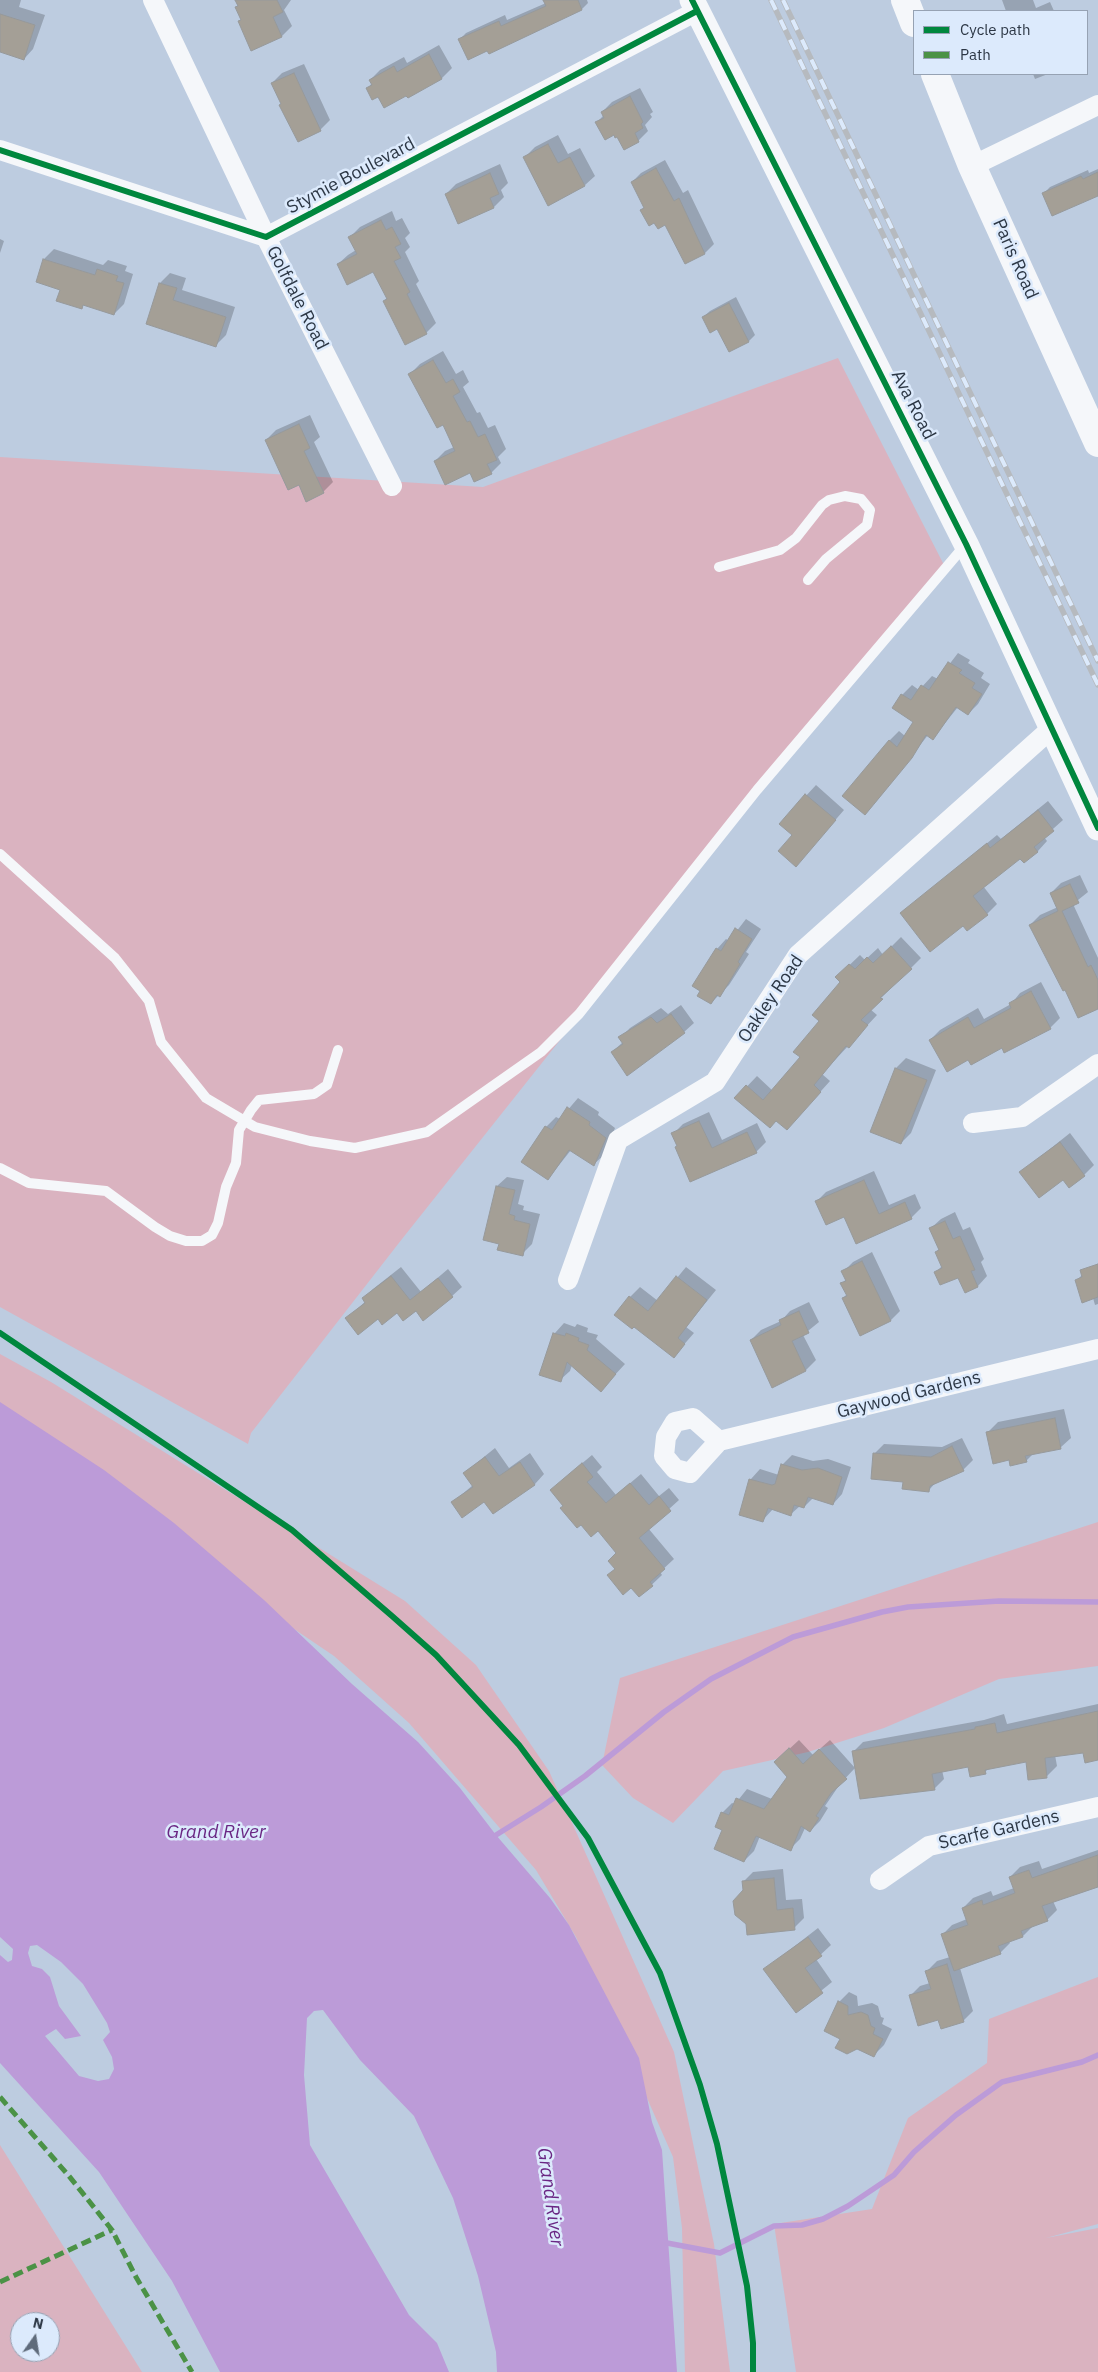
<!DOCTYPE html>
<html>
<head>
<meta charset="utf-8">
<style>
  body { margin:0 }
  #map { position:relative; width:1098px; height:2372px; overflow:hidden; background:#bdcce0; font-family:"IBM Plex Sans",sans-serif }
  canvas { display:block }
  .legend { position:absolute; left:913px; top:10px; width:175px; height:65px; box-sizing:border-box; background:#dceafc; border:1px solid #96a2b3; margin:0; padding:6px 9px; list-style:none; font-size:15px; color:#2c3745 }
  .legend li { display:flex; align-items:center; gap:10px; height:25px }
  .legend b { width:25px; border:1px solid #96a2b3 }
  .north { position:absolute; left:10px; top:2312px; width:50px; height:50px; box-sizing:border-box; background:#dceafc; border:1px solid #96a2b3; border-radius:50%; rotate:13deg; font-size:14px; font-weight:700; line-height:20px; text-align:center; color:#2c3745 }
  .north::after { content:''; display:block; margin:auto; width:18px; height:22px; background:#5f6b7b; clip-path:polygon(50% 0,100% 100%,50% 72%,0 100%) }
</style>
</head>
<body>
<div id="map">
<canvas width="1098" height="2372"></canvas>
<ul class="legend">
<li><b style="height:6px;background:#00873e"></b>Cycle path</li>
<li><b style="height:6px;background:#4b9246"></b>Path</li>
</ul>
<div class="north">N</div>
</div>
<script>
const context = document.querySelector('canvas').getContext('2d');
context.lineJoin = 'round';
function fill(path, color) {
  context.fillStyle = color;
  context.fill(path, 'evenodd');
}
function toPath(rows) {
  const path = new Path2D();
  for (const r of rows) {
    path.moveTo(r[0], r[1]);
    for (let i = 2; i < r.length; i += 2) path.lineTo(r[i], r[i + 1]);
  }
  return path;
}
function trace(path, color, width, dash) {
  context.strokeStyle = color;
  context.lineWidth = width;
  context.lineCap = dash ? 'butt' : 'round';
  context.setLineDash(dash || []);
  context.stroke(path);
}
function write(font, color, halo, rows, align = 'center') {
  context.font = font + ' "IBM Plex Sans",sans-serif';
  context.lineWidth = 5;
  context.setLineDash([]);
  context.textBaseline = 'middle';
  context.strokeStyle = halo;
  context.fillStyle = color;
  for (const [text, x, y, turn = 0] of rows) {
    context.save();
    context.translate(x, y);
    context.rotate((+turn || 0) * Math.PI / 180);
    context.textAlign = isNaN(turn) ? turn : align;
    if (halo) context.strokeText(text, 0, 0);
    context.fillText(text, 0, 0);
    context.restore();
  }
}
fill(toPath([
  [838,358,944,565,758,791,402,1239,251,1433,248,1444,0,1307,0,457,483,487],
  [0,1354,51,1382,405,1601,476,1665,549,1771,674,2052,714,2244,730,2372,685,2372,682,2228,673,2157,576,1937,536,1870,409,1723,334,1656,93,1493,0,1417],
  [1098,1522,1098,1666,999,1679,884,1728,808,1752,723,1771,673,1823,633,1798,602,1765,620,1678],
  [1098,1977,1098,2224,1046,2238,1098,2228,1098,2372,796,2372,774,2224,872,2209,908,2118,987,2063,989,2019],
  [0,2145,142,2372,0,2372],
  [20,2322,50,2322,50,2352,20,2352]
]), '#dab3c0');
fill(toPath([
  [0,1402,104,1470,174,1523,264,1600,352,1684,418,1742,460,1788,496,1835,550,1898,569,1925,639,2058,652,2122,662,2150,677,2372,497,2372,496,2352,478,2276,453,2198,414,2116,360,2060,323,2010,314,2011,307,2018,304,2075,310,2145,409,2315,437,2343,449,2372,220,2372,172,2281,99,2172,0,2063,0,1955,8,1962,12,1960,13,1949,0,1937],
  [37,1945,61,1962,83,1984,107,2023,110,2032,103,2040,112,2057,114,2069,109,2079,98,2081,79,2076,45,2036,56,2029,65,2039,81,2036,59,2006,50,1977,42,1969,32,1966,28,1953,30,1946]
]), '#bc9bd8');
fill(toPath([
  [0,0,21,0,19,7,45,15,33,49,24,59,0,51],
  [236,0,291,0,284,10,292,26,282,36,252,50,239,21,242,19],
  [544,0,587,0,588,3,582,9,489,53,488,50,460,39,466,33,505,15,507,20,546,3],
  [1002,0,1033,0,1036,8,1050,2,1054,11,1006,11],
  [439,45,452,68,442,78,408,97,407,94,378,96,367,89,372,83,370,80,380,70,404,57,407,63],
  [304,64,330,120,320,130,282,104,272,83,282,73],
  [1033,74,1048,74,1035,79],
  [640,88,653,112,650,114,652,117,645,125,648,131,638,141,624,148,618,136,597,122,604,115,602,112,612,102],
  [558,135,568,154,580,148,595,176,585,185,525,157,535,147],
  [665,160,683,193,688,190,714,244,705,253,686,263,666,224,642,210,645,207,632,182,641,173],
  [500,164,508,183,501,190,504,197,494,207,458,222,446,194,456,184],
  [1098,169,1098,194,1043,194,1050,187,1088,170,1089,173],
  [392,211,396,221,402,218,410,233,405,238,410,247,405,252,419,281,416,284,436,323,426,333,384,301,387,298,373,270,338,264,348,255,356,250,350,237,360,227],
  [0,239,4,241,0,253],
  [54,249,103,265,108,260,127,266,125,271,133,274,124,304,114,314,84,304,81,307,61,289,37,282,44,259],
  [170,273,186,278,182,290,235,307,226,335,216,345,147,323,160,283],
  [736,297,755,335,749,341,729,351,718,327,703,317,710,311],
  [443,351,456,374,463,370,469,382,463,387,477,413,480,412,488,428,495,425,506,449,498,457,501,463,491,473,471,472,435,461,445,451,454,447,443,423,410,374,420,364],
  [310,415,320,437,314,442,333,482,323,492,299,484,266,440,276,430],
  [958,653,970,660,968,663,984,673,981,678,990,684,978,704,968,714,958,707,933,738,928,735,875,803,889,741,899,731,905,736,915,722,902,695,912,685,919,690,932,676,938,679],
  [816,785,844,810,805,855,794,835,781,823],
  [1048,801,1063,820,1044,837,1047,841,1038,851,1024,862,1020,857,983,886,997,904,987,914,963,925,902,913,997,835,1001,839],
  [1080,875,1088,892,1073,904,1098,958,1098,1007,1066,988,1030,925,1040,915,1058,907,1051,893,1061,883],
  [746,919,761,929,746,952,749,954,729,985,711,1003,717,949,726,939,729,941],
  [901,937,921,958,870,1009,877,1015,822,1074,830,1081,796,1119,776,1119,736,1098,757,1076,773,1091,801,1057,842,982,837,977,860,955,865,960,878,948,883,955],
  [1041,982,1060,1018,1050,1028,969,1059,930,1040,940,1030,978,1008,984,1019,1011,1004,1020,993],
  [681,1005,694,1023,684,1032,612,1052,623,1042,620,1038,630,1028,661,1008,668,1014],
  [906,1058,936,1070,911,1133,901,1143,872,1131,896,1068],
  [578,1098,599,1112,598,1115,615,1128,604,1155,594,1164,571,1150,548,1179,546,1127,556,1117,560,1119],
  [709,1112,722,1140,757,1123,766,1142,756,1152,678,1145,673,1134,683,1124],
  [1070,1133,1094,1165,1084,1175,1070,1186,1064,1178,1021,1172],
  [874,1171,889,1205,915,1194,921,1208,911,1218,845,1215,817,1201,826,1192],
  [507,1177,524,1180,518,1204,524,1206,523,1210,540,1214,532,1244,522,1254,500,1243,497,1186],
  [955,1212,963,1230,970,1227,984,1259,981,1262,987,1276,978,1286,965,1291,959,1276,936,1272,942,1266,936,1252,940,1248,931,1228,941,1219],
  [872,1252,900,1311,891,1320,843,1298,847,1294,842,1284,846,1279,843,1272,853,1262],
  [401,1267,421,1292,448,1269,462,1287,452,1296,416,1309,398,1311,378,1317,347,1318,366,1301,363,1299,373,1289],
  [686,1267,716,1290,686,1327,694,1333,674,1356,634,1325,630,1297,640,1287,658,1301],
  [1098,1267,1098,1304,1095,1305,1093,1298,1076,1281,1086,1271],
  [809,1302,819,1322,803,1335,816,1360,806,1370,773,1386,751,1340,761,1330,781,1321,790,1311],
  [564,1323,575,1327,577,1324,588,1328,587,1332,598,1335,596,1339,625,1364,601,1390,572,1365,570,1371,560,1380,541,1374,555,1333],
  [1064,1409,1071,1438,1061,1447,1034,1453,1026,1461,1010,1459,988,1432,998,1422],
  [962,1438,973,1460,963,1470,937,1481,929,1490,904,1481,874,1454,884,1444,942,1447],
  [495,1448,509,1468,530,1453,544,1474,535,1484,493,1513,485,1501,453,1502,473,1485,464,1473],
  [592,1455,602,1467,597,1472,616,1495,641,1474,659,1496,669,1488,679,1500,648,1528,674,1559,660,1572,662,1575,640,1596,631,1586,608,1575,616,1568,618,1552,598,1530,564,1505,561,1481],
  [792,1455,813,1461,828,1459,851,1467,842,1494,833,1504,813,1498,804,1507,800,1506,791,1514,773,1509,762,1521,740,1514,751,1479,760,1469,779,1475,782,1465],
  [1098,1704,1098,1759,1084,1752,1055,1755,1057,1766,1047,1776,1027,1760,989,1768,985,1772,969,1766,942,1770,944,1779,934,1789,853,1752,863,1742,984,1720,1004,1714,1007,1724],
  [799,1740,813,1755,830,1740,855,1768,840,1784,825,1806,828,1808,820,1821,810,1831,805,1828,800,1839,790,1849,760,1836,754,1851,744,1861,723,1830,722,1813,732,1803,735,1804,747,1789,772,1799,788,1777,786,1752],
  [1098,1850,1098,1885,1053,1901,1057,1910,1047,1920,1033,1926,1023,1936,1009,1941,1010,1943,1000,1953,960,1968,973,2011,963,2021,939,2018,910,1996,920,1986,930,1983,927,1971,937,1961,950,1957,942,1935,952,1925,967,1919,963,1908,973,1898,991,1891,993,1896,1014,1888,1010,1877,1020,1867,1039,1861,1042,1869],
  [783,1869,786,1900,802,1899,804,1918,794,1928,744,1890,743,1882,753,1872],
  [818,1928,831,1945,816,1959,832,1982,796,2011,765,1969],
  [849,1992,857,1996,858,2006,872,2003,878,2006,881,2017,884,2018,882,2024,892,2029,884,2045,874,2055,842,2039,839,2002]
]), '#0003');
trace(toPath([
  [496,1835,541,1807,585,1776,664,1712,711,1679,793,1637,882,1612,908,1607,999,1601,1098,1602],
  [667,2243,720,2253,774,2226,802,2225,823,2219,848,2206,894,2175,914,2152,956,2115,1002,2082,1082,2062,1098,2055]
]), '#bc9bd8', 5.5);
const building = toPath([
  [235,0,277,0,283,12,273,17,282,37,251,51,238,21,241,20,235,7,238,6,235,0],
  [543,0,578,0,582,10,489,54,487,51,468,60,458,39,499,21,501,26,546,6,543,0],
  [0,14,35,25,24,60,0,52,0,14],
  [429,54,442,79,408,98,406,96,384,108,378,97,372,100,366,88,372,85,369,80,394,66,397,72,429,54],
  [294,73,321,131,298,142,279,105,281,104,271,83,294,73],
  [630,96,643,122,641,124,643,128,635,133,639,142,624,150,617,137,615,138,614,135,605,140,595,122,604,118,601,112,630,96],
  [548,144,558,163,570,157,585,186,548,206,523,157,548,144],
  [656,168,674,201,679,198,705,254,685,264,665,225,658,229,654,223,649,226,640,210,644,208,631,182,656,168],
  [1098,172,1098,196,1052,216,1042,193,1081,176,1083,179,1098,172],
  [490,173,499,194,490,198,494,208,458,224,445,194,490,173],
  [381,220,386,230,392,227,401,244,395,247,401,258,394,261,410,292,407,294,427,334,405,345,383,301,387,299,373,272,347,285,337,264,357,254,348,237,381,220],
  [43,259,95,275,97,269,118,276,116,281,124,283,114,315,83,305,82,309,56,301,60,290,36,282,43,259],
  [159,283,177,288,173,300,226,317,216,347,146,324,159,283],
  [729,303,749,342,729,352,717,329,710,333,702,317,729,303],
  [433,360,446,383,453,379,460,392,453,396,467,422,470,421,478,437,485,434,497,460,487,464,492,474,474,482,470,473,445,485,434,461,455,451,443,425,437,428,408,374,433,360],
  [299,424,310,448,304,451,324,493,306,502,299,485,288,490,265,440,299,424],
  [948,662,962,670,959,673,975,683,972,688,982,694,968,715,956,707,933,740,926,735,912,758,865,815,842,796,889,740,897,747,913,722,892,708,901,694,911,700,921,685,929,690,948,662],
  [805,794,836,820,796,867,778,851,792,835,779,824,805,794],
  [1038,810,1054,831,1034,847,1038,852,1024,863,1020,859,973,896,988,915,967,931,963,926,930,952,900,913,987,843,990,848,1038,810],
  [1070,884,1079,903,1062,911,1088,967,1091,965,1098,980,1098,1009,1078,1018,1065,990,1063,991,1029,925,1058,911,1050,893,1070,884],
  [735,928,752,939,738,962,740,964,720,997,717,995,711,1004,697,996,700,991,692,986,716,948,721,951,735,928],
  [891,946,912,969,880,998,883,999,861,1020,868,1025,849,1048,846,1046,814,1085,821,1092,787,1130,776,1121,770,1128,734,1098,746,1085,763,1100,800,1057,793,1052,819,1021,812,1015,840,982,835,977,849,964,855,969,867,957,873,963,891,946],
  [1031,991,1051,1029,1004,1053,1002,1048,971,1065,968,1060,947,1072,929,1040,968,1017,974,1028,1011,1008,1009,1003,1031,991],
  [671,1014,685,1033,627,1076,611,1052,623,1044,618,1037,651,1017,657,1023,671,1014],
  [895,1068,927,1080,901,1144,870,1132,895,1068],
  [567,1107,590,1122,589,1125,606,1138,594,1166,569,1150,548,1180,521,1162,545,1126,552,1130,567,1107],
  [699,1121,712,1148,747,1132,757,1153,690,1182,675,1147,677,1146,671,1133,699,1121],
  [1060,1142,1085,1176,1069,1188,1063,1180,1039,1198,1019,1172,1060,1142],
  [864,1180,879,1214,905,1202,912,1219,856,1244,844,1217,826,1225,815,1201,864,1180],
  [496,1186,515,1190,509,1214,515,1216,514,1220,530,1224,523,1256,497,1250,499,1244,483,1240,496,1186],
  [945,1221,953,1239,960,1236,975,1270,971,1271,978,1287,965,1293,958,1278,940,1285,934,1272,942,1268,935,1252,939,1250,929,1228,945,1221],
  [862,1261,891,1321,860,1336,842,1298,847,1296,840,1283,846,1281,841,1271,862,1261],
  [1098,1264,1098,1297,1082,1303,1075,1280,1082,1277,1080,1270,1098,1264],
  [391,1276,410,1300,438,1278,453,1297,423,1321,416,1311,403,1321,397,1313,382,1325,378,1319,358,1335,345,1318,365,1303,362,1298,391,1276],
  [676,1276,707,1300,678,1338,685,1344,674,1358,634,1327,632,1329,614,1315,629,1296,648,1311,676,1276],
  [799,1311,809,1333,792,1341,806,1371,772,1388,750,1340,781,1325,779,1320,799,1311],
  [553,1333,565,1336,566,1333,579,1338,578,1341,589,1345,587,1350,616,1374,601,1392,567,1362,561,1382,539,1375,553,1333],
  [1055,1418,1061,1449,1025,1456,1027,1462,1010,1466,1009,1460,993,1464,986,1432,1055,1418],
  [952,1446,964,1471,930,1486,929,1492,902,1489,903,1482,871,1479,873,1453,931,1457,952,1446],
  [485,1457,499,1476,520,1462,535,1485,493,1514,484,1502,462,1518,451,1502,473,1487,463,1473,485,1457],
  [582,1463,593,1477,587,1482,606,1503,630,1483,649,1505,659,1496,671,1511,639,1538,665,1569,650,1582,653,1586,639,1597,631,1588,623,1595,607,1575,615,1569,608,1561,616,1553,598,1531,591,1537,581,1525,577,1528,560,1508,563,1506,550,1490,582,1463],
  [781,1464,802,1470,818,1468,842,1477,833,1505,808,1497,804,1508,794,1505,791,1516,768,1508,763,1522,739,1515,749,1479,772,1485,775,1484,781,1464],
  [1098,1711,1098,1760,1085,1763,1083,1753,1045,1758,1047,1778,1028,1780,1026,1762,985,1770,986,1774,970,1777,968,1767,932,1774,935,1790,860,1799,852,1751,975,1729,975,1727,995,1723,997,1733,1098,1711],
  [789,1748,803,1764,819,1749,847,1779,831,1793,816,1816,819,1818,810,1832,801,1826,791,1851,756,1836,744,1862,714,1849,722,1830,715,1827,721,1812,729,1815,736,1798,764,1809,787,1777,774,1762,789,1748],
  [1098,1855,1098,1887,1042,1906,1048,1921,1021,1931,1023,1937,998,1946,1001,1954,954,1971,941,1934,968,1925,962,1908,982,1900,983,1905,1015,1893,1009,1877,1029,1870,1032,1878,1098,1855],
  [774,1878,777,1910,793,1908,795,1930,747,1935,746,1924,735,1915,733,1901,743,1890,742,1881,774,1878],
  [808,1937,822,1956,805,1968,823,1993,796,2013,763,1969,808,1937],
  [947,1964,964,2022,941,2029,938,2020,918,2026,909,1995,931,1989,925,1971,947,1964],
  [838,2001,848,2006,848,2015,861,2012,868,2015,871,2026,875,2028,873,2034,883,2039,874,2057,857,2049,847,2054,835,2048,840,2039,824,2031,838,2001]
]);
fill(building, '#a49f96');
trace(building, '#96999b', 1);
trace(toPath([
  [719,567,780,550,796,538,822,505,829,500,845,496,861,499,870,510,867,525,826,559,808,580],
  [0,854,115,958,149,1001,161,1042,206,1098,255,1127,310,1141,355,1148,427,1132,541,1052,579,1014,757,790,966,544],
  [0,1168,29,1183,106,1191,155,1227,170,1236,186,1241,202,1241,212,1235,218,1223,226,1187,236,1163,239,1130,251,1110,259,1100,314,1094,327,1085,338,1050]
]), '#f5f7fa', 10);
trace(toPath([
  [153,0,266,237,392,486],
  [0,150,266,237,697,11],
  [972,166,1098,105],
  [973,1123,1022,1117,1098,1064],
  [568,1280,618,1140,715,1082,798,955,1052,728],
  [719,1441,693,1418,675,1422,666,1437,664,1456,675,1469,690,1473,719,1441,1098,1349],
  [880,1880,929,1846,1098,1807]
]), '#f5f7fa', 20);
trace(toPath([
  [692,0,966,544,1098,828]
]), '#f5f7fa', 25);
trace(toPath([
  [905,0,914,23],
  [935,74,972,166,1098,443]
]), '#f5f7fa', 28);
const rail = toPath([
  [771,0,1098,685],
  [783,0,1098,661]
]);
trace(rail, '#b6babf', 5.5);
trace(rail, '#dceafc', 4, [11]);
trace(toPath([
  [0,2097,69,2176,112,2230,136,2277,192,2372],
  [0,2282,112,2230]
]), '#4b9246', 5, [10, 5]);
trace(toPath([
  [692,0,966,544,1098,828],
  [0,150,266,237,697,11],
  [0,1333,292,1530,392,1616,436,1655,519,1745,588,1838,660,1973,700,2085,717,2144,747,2286,753,2343,753,2372]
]), '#00873e', 6);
write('18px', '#2c3745', '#dceafc', [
  ["Stymie Boulevard",351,176,-28],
  ["Paris Road",1015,259,66],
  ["Golfdale Road",297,298,63],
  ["Ava Road",913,405,63],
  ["Oakley Road",771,999,-56],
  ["Gaywood Gardens",909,1395,-14],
  ["Scarfe Gardens",999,1830,-13]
]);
write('italic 19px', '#6a2784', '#dceafc', [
  ["Grand River",216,1833],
  ["Grand River",550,2197,82]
]);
</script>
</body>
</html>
